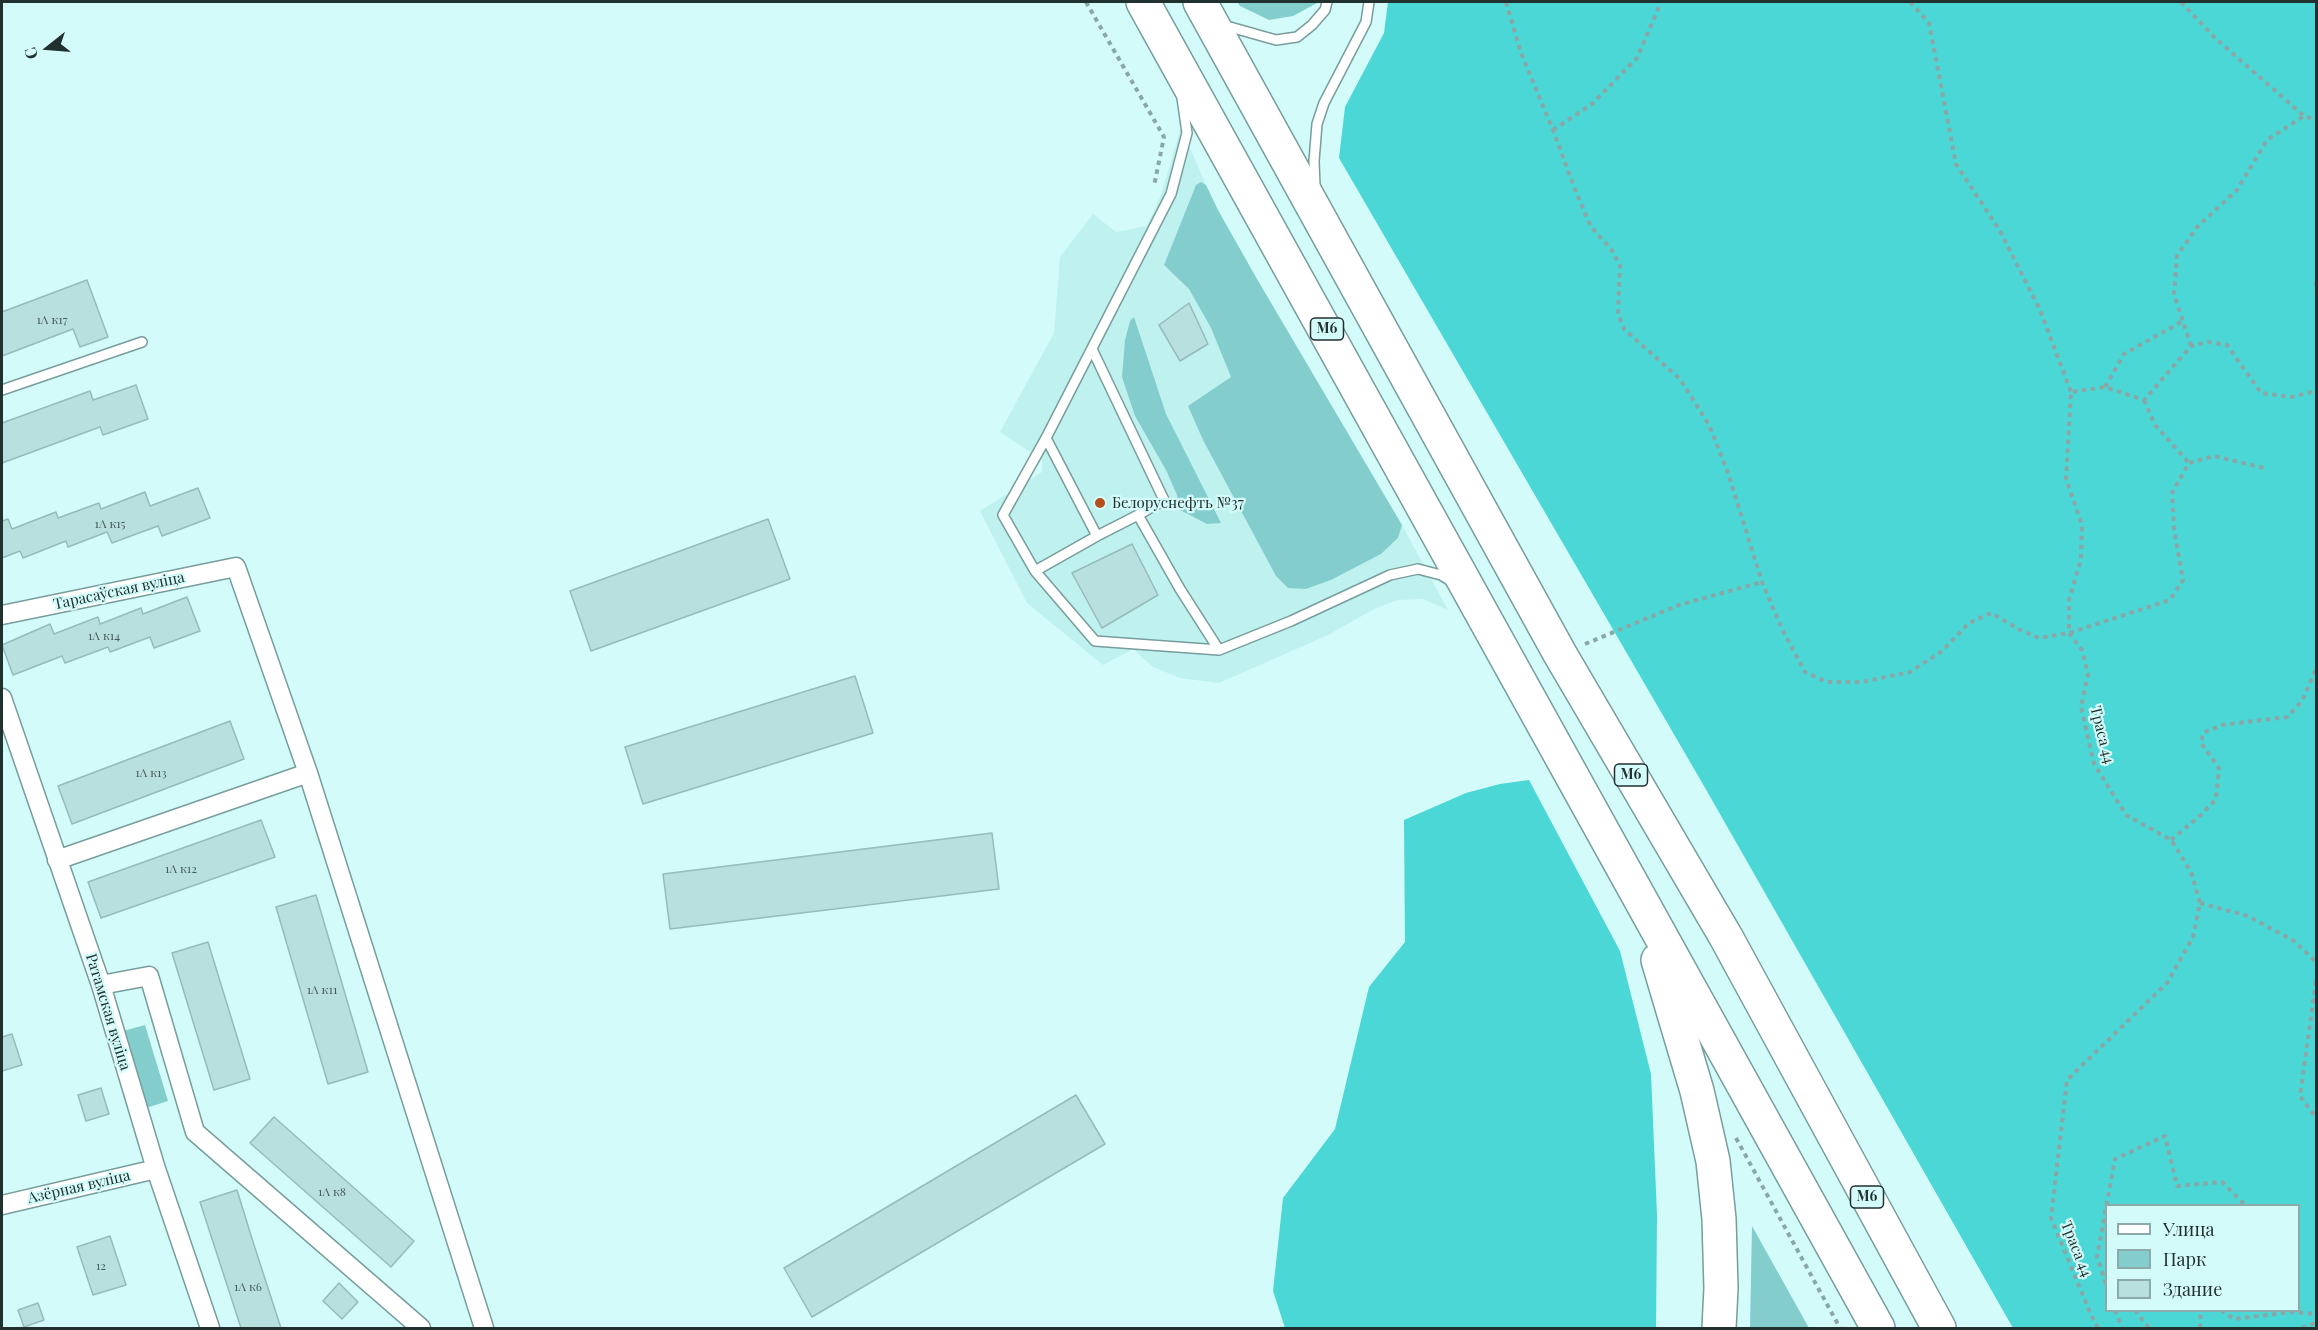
<!DOCTYPE html>
<html>
<head>
<meta charset="utf-8">
<style>
  body { margin:0 }
  #map { position:relative; width:2318px; height:1330px; overflow:hidden; background:#d3fbfa; font-family:"Playfair Display",serif }
  canvas { display:block }
  .frame { position:absolute; inset:0; border:3px solid #213130; pointer-events:none }
  .legend { position:absolute; left:2105px; top:1204px; width:195px; height:108px; box-sizing:border-box; background:#d3fbfa; border:2px solid #8caaa9; margin:0; padding:8px 10px; list-style:none; font-size:18px; color:#213130 }
  .legend li { display:flex; align-items:center; gap:12px; height:30px }
  .legend b { width:30px; border:2px solid #8caaa9 }
  .north { position:absolute; left:18px; top:18px; width:60px; height:60px; -webkit-text-stroke:4px #d3fbfa; paint-order:stroke; rotate:253deg; font-size:16px; font-weight:700; line-height:24px; text-align:center; color:#213130 }
  .north::after { content:''; display:block; margin:auto; width:21px; height:27px; background:#213130; clip-path:polygon(50% 0,100% 100%,50% 72%,0 100%) }
</style>
</head>
<body>
<div id="map">
<canvas width="2318" height="1330"></canvas>
<div class="frame"></div>
<ul class="legend">
<li><b style="height:8px;background:#fff"></b>Улица</li>
<li><b style="height:16px;background:#83cecc"></b>Парк</li>
<li><b style="height:16px;background:#b8e0de"></b>Здание</li>
</ul>
<div class="north">С</div>
</div>
<script>
const context = document.querySelector('canvas').getContext('2d');
context.lineJoin = 'round';
function fill(path, color) {
  context.fillStyle = color;
  context.fill(path, 'evenodd');
}
function toPath(rows) {
  const path = new Path2D();
  for (const r of rows) {
    path.moveTo(r[0], r[1]);
    for (let i = 2; i < r.length; i += 2) path.lineTo(r[i], r[i + 1]);
  }
  return path;
}
function trace(path, color, width, dash) {
  context.strokeStyle = color;
  context.lineWidth = width;
  context.lineCap = dash ? 'butt' : 'round';
  context.setLineDash(dash || []);
  context.stroke(path);
}
function write(font, color, halo, rows, align = 'center') {
  context.font = font + ' "Playfair Display",serif';
  context.lineWidth = 4.5;
  context.setLineDash([]);
  context.textBaseline = 'middle';
  context.strokeStyle = halo;
  context.fillStyle = color;
  for (const [text, x, y, turn = 0] of rows) {
    context.save();
    context.translate(x, y);
    context.rotate((+turn || 0) * Math.PI / 180);
    context.textAlign = isNaN(turn) ? turn : align;
    if (halo) context.strokeText(text, 0, 0);
    context.fillText(text, 0, 0);
    context.restore();
  }
}
fill(toPath([
  [1181,127,1206,185,1201,183,1164,265,1189,288,1211,328,1231,377,1306,589,1331,580,1381,554,1398,538,1402,525,1448,610,1423,599,1398,600,1376,608,1328,635,1219,683,1180,678,1153,667,1133,649,1103,665,1027,603,980,511,1042,472,1042,460,1000,432,1054,333,1060,257,1093,214,1116,232,1147,226,1161,195]
]), '#bff1ef');
fill(toPath([
  [1237,2,1319,2,1293,16,1269,20,1240,6],
  [1201,182,1206,185,1218,210,1257,279,1402,525,1398,538,1381,554,1331,580,1306,589,1288,588,1276,576,1203,440,1188,406,1231,377,1211,328,1189,289,1164,265,1196,185],
  [1134,317,1166,414,1221,523,1207,524,1178,509,1177,495,1166,470,1135,416,1122,377,1125,340,1130,321],
  [145,1025,168,1101,146,1108,123,1031],
  [1752,1226,1809,1328,1750,1328]
]), '#83cecc');
fill(toPath([
  [1388,2,2316,2,2316,1328,2013,1328,1704,786,1339,158,1345,107,1384,33],
  [2106,1206,2298,1206,2298,1310,2106,1310],
  [1529,780,1620,951,1651,1074,1657,1215,1656,1328,1285,1328,1273,1291,1283,1198,1335,1129,1369,987,1405,942,1404,820,1466,793,1500,784]
]), '#4ad7d5');
const building = toPath([
  [87,280,108,337,80,347,73,329,2,356,2,312,87,280],
  [1189,303,1208,344,1180,361,1159,325,1189,303],
  [136,385,148,419,103,435,100,427,2,463,2,423,90,391,93,400,136,385],
  [198,488,210,518,162,536,158,526,112,543,107,532,68,547,66,541,23,558,20,551,2,558,2,521,8,519,12,529,56,512,58,518,99,503,101,509,145,492,150,506,198,488],
  [768,519,790,579,591,651,570,591,768,519],
  [1132,544,1158,595,1102,628,1072,573,1132,544],
  [187,597,200,631,154,648,150,637,110,652,108,647,65,663,62,656,13,675,2,645,50,624,54,634,98,617,100,624,141,608,143,614,187,597],
  [855,676,873,733,643,804,625,747,855,676],
  [230,721,244,759,72,824,58,786,230,721],
  [261,820,275,857,101,918,88,882,261,820],
  [992,833,999,889,670,929,663,874,992,833],
  [316,895,368,1072,328,1084,276,907,316,895],
  [208,942,250,1079,214,1090,172,953,208,942],
  [12,1034,22,1065,2,1071,2,1037,12,1034],
  [101,1088,109,1114,86,1121,78,1095,101,1088],
  [1076,1095,1105,1144,812,1317,784,1268,1076,1095],
  [274,1117,414,1241,391,1267,250,1143,274,1117],
  [237,1190,254,1245,281,1328,241,1328,200,1202,237,1190],
  [110,1236,126,1285,93,1295,77,1247,110,1236],
  [339,1283,358,1302,342,1319,323,1301,339,1283],
  [38,1303,44,1320,24,1327,18,1310,38,1303]
]);
fill(building, '#b8e0de');
trace(building, '#95bcba', 1.5);
const lane = toPath([
  [1223,25,1276,40,1297,37,1312,25,1325,10,1327,2],
  [1315,187,1314,161,1317,124,1324,103,1366,22,1369,2],
  [1092,349,1164,500,1138,515,1180,589,1219,650],
  [2,390,142,342],
  [1046,438,1097,536,1035,571,1095,641,1219,650,1291,621,1390,575,1418,569,1441,575,1451,581],
  [1097,536,1138,515],
  [1035,571,1003,515,1046,438,1171,194,1187,133,1182,98]
]);
const street = toPath([
  [2,615,236,567,308,773,484,1328],
  [2,698,101,985,156,1169,210,1328],
  [57,860,308,773],
  [101,985,149,976,195,1132,421,1328],
  [2,1205,156,1169]
]);
const highway = toPath([
  [1143,2,1878,1328],
  [1200,2,1560,654,1726,937,1939,1328],
  [1658,960,1697,1091,1713,1161,1719,1219,1721,1288,1719,1328]
]);
trace(lane, '#779d9c', 12);
trace(street, '#779d9c', 21);
trace(highway, '#779d9c', 36);
trace(toPath([
  [1086,2,1164,137,1154,186],
  [1506,2,1521,53,1553,130,1576,192,1591,227,1611,249,1620,265,1618,314,1624,329,1680,379,1709,425,1728,473,1762,582,1783,631,1805,672,1827,682,1862,682,1910,672,1942,651,1969,623,1991,613,2020,630,2039,638,2069,633,2170,600,2183,580,2174,529,2172,493,2189,463,2214,456,2264,468],
  [1910,2,1929,23,1956,164,2000,231,2040,310,2071,392],
  [2181,2,2214,37,2304,116],
  [1553,130,1592,104,1637,58,1661,2],
  [2316,281,2316,291],
  [2191,346,2174,294,2177,256,2197,227,2237,190,2267,140,2304,116,2316,120],
  [2105,387,2124,354,2183,321],
  [2144,400,2155,425,2189,463],
  [1585,644,1679,605,1762,582],
  [2171,840,2201,815,2216,799,2219,768,2201,743,2203,733,2222,725,2287,717,2302,701,2316,669],
  [2200,903,2248,916,2294,941,2316,962],
  [2316,981,2300,1096,2316,1118],
  [1736,1138,1840,1328],
  [2106,1284,2097,1257,2115,1159,2165,1136,2177,1186,2222,1182,2246,1206],
  [2115,1310,2122,1328],
  [2135,1310,2149,1328],
  [2221,1310,2234,1319,2292,1312,2316,1314],
  [2098,1328,2091,1315,2051,1218,2067,1080,2167,983,2193,937,2200,903,2191,872,2171,840,2126,815,2094,764,2081,707,2088,674,2082,650,2069,633,2069,600,2081,559,2082,525,2066,479,2071,392,2105,387,2144,400,2191,346,2208,342,2227,345,2261,393,2291,397,2316,391],
  [2200,1328,2201,1310],
  [2302,1328,2316,1323]
]), '#89a7a6', 4, [4.5, 4.5]);
trace(lane, '#fff', 9);
trace(street, '#fff', 18);
trace(highway, '#fff', 33);
for (const [x, y, r, color] of [
  [1100,503,6,"#b44f1e"]
]) {
  const dot = new Path2D();
  dot.arc(x, y, r, 0, 2 * Math.PI);
  context.fillStyle = color;
  context.fill(dot);
  trace(dot, '#d3fbfa', 2);
}
write('12px', '#475d5c', null, [
  ["1А к17",52,320],
  ["1А к15",110,524],
  ["1А к14",104,636],
  ["1А к13",151,773],
  ["1А к12",181,869],
  ["1А к11",322,990],
  ["1А к8",332,1192],
  ["12",101,1266],
  ["1А к6",248,1287]
]);
for (const [x, y, w] of [
  [1327,329,33],
  [1631,775,33],
  [1867,1197,33]
]) {
  const box = new Path2D();
  box.roundRect(x - w / 2, y - 11, w, 22, 4.5);
  context.fillStyle = '#d3fbfa';
  context.fill(box);
  trace(box, '#213130', 1.5);
}
write('bold 14px', '#213130', null, [
  ["М6",1327,329],
  ["М6",1631,775],
  ["М6",1867,1197]
]);
write('15px', '#213130', '#d3fbfa', [
  ["Белоруснефть №37",1112,503]
], 'left');
write('15px', '#213130', '#d3fbfa', [
  ["Тарасаўская вуліца",119,591,-12],
  ["Траса 44",2102,735,76],
  ["Ратамская вуліца",108,1012,73],
  ["Азёрная вуліца",79,1187,-13],
  ["Траса 44",2076,1249,68]
]);
</script>
</body>
</html>
